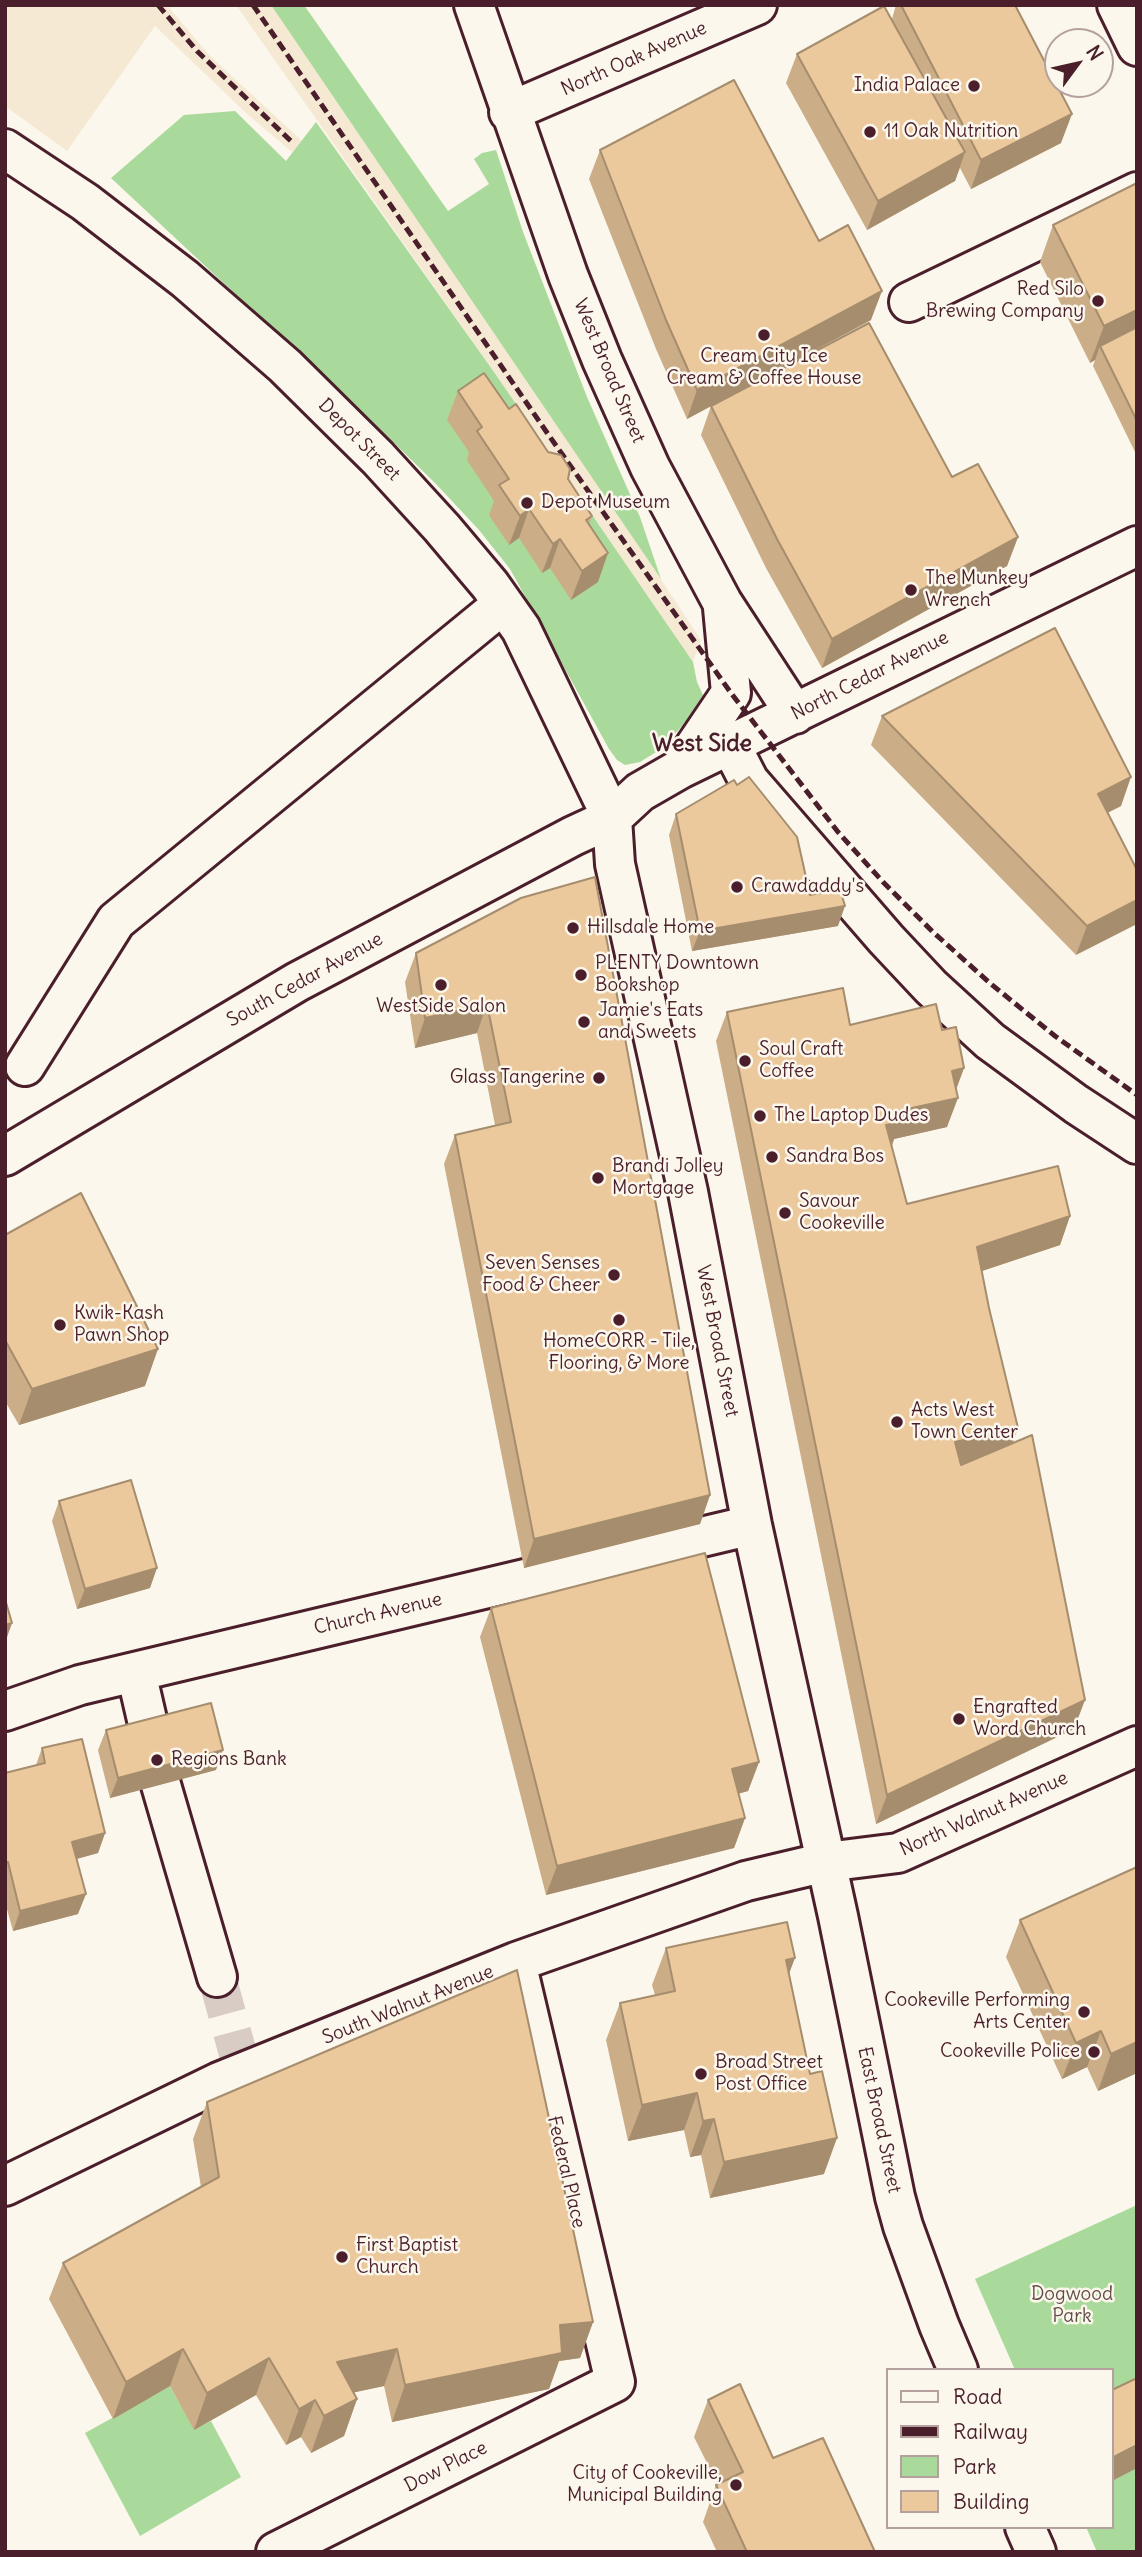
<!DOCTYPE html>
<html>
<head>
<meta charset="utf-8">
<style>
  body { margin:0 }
  #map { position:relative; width:1142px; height:2557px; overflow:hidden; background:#fbf7ec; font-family:Delius,sans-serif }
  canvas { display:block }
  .frame { position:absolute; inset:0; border:7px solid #4a1f2b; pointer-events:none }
  .legend { position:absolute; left:886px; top:2368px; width:228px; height:161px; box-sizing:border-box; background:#fbf7ec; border:2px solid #b4a19f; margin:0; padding:9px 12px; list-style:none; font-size:21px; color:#4a1f2b }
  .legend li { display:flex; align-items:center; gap:14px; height:35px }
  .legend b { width:35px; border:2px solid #b4a19f }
  .north { position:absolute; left:1044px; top:28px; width:70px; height:70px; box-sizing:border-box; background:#fbf7ec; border:2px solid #b4a19f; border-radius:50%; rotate:57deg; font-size:19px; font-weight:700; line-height:28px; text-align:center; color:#4a1f2b }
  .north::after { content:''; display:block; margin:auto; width:24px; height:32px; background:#4a1f2b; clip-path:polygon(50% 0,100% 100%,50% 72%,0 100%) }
</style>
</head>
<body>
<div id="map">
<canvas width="1142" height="2557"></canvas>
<div class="frame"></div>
<ul class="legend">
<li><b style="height:9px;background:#fbf7ec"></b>Road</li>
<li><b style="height:9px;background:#4a1f2b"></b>Railway</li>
<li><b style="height:19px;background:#aada9b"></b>Park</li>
<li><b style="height:19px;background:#ecc99d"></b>Building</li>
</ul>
<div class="north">N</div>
</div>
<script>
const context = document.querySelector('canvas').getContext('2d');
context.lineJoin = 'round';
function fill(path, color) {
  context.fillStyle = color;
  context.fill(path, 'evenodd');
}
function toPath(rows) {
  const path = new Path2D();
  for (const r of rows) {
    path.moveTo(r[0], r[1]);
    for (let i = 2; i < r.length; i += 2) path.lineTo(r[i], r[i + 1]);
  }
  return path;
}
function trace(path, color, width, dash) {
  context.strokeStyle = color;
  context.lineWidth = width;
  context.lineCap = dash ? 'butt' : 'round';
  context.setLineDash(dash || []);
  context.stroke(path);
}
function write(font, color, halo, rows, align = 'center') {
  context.font = font + ' Delius,sans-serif';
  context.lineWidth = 5;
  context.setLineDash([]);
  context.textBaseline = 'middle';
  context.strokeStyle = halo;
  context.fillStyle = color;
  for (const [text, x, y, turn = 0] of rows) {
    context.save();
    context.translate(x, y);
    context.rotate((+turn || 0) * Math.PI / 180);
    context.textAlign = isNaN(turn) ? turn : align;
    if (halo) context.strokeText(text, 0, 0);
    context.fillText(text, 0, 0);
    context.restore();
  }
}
fill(toPath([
  [5,5,167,5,208,54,302,141,293,153,246,113,155,26,67,151,5,106],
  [236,5,271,5,588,469,701,640,693,662,494,372]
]), '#f6e9d4');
fill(toPath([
  [271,5,304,5,448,211,489,184,474,159,482,153,496,150,523,232,587,397,640,517,661,579],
  [235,111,286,161,316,122,494,372,693,662,697,682,703,695,683,725,661,749,640,762,625,765,617,760,609,749,510,569,479,530,437,485,383,432,111,178,184,115],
  [1137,2205,1137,2552,1097,2552,1086,2527,1112,2527,1112,2370,1015,2370,975,2279],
  [170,2386,194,2429,211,2421,241,2477,140,2536,85,2433]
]), '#aada9b');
trace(toPath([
  [217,1977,243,2072]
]), '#d8ccc5', 38, [38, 19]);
const minor = toPath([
  [474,5,568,275,602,360,650,467,722,602,795,714],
  [1117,5,1137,46],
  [509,112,757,5],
  [5,149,85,202,185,279,285,366,378,458,442,528,490,585,521,629,612,818,615,864,688,1192,752,1525,838,1916,895,2197,903,2226,939,2325,958,2370],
  [909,302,1137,192],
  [730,744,749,781,886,939,931,987,990,1041,1076,1104,1137,1144],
  [681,767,731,693,723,608],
  [25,1066,116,921,503,604],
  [5,1156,297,982,573,836,612,818,640,792,680,769,1137,546],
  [136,1672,151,1737],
  [5,1711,80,1685,752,1525],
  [161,1785,217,1977],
  [5,2186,219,2082,516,1962,746,1881,826,1862,898,1853,1137,1746],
  [1025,2527,1036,2552],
  [276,2552,615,2382,516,1962]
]);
trace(minor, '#4a1f2b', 44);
trace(minor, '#fbf7ec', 38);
trace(toPath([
  [158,5,197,51,294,144],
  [253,5,550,437,731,693,838,832,883,882,933,932,991,984,1055,1036,1137,1095]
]), '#4a1f2b', 5, [10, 5]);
fill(toPath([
  [896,5,1015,5,1061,143,971,189,960,168,955,181,867,230,786,83,797,54,892,19],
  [600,150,819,241,871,320,687,419,656,349,589,179],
  [1137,183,1137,456,1093,366,1095,360,1090,363,1040,262,1053,225],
  [458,391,509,409,568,479,592,516,589,524,598,582,571,600,550,568,542,573,519,538,509,545,489,515,494,501,467,460,469,452,447,420],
  [711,406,952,477,1018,537,1007,566,822,668,766,568,701,435],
  [882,716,1121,806,1107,813,1137,870,1076,955,871,745],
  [676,814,810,895,838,926,692,951,669,835],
  [521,898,710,1495,700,1524,524,1568,444,1164,455,1135,495,1125,477,1033,415,1048,405,982,416,953],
  [727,1012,850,1025,942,1030,964,1068,956,1090,947,1127,894,1139,892,1146,907,1204,1070,1216,1060,1245,982,1271,1013,1443,1074,1729,876,1824,716,1041],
  [5,1235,145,1386,19,1425,5,1401],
  [59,1501,150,1588,77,1609,52,1521],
  [491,1608,759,1762,748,1791,738,1794,745,1818,734,1848,546,1895,480,1637],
  [106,1730,216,1770,110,1798,98,1750],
  [42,1748,105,1833,98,1853,77,1859,78,1914,13,1931,5,1902,5,1773,36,1765],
  [1020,1920,1137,2073,1098,2091,1087,2067,1062,2079,1006,1957],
  [666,1948,789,1974,824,2174,710,2198,701,2155,690,2157,684,2130,628,2141,606,2040,620,2003,655,1995,652,1985],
  [207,2102,593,2322,580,2358,559,2361,549,2389,392,2422,384,2386,354,2392,357,2399,344,2436,311,2453,301,2437,286,2445,256,2395,194,2430,170,2386,113,2419,49,2299,63,2263,201,2187,193,2139],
  [708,2400,773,2458,875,2552,717,2552,703,2522,716,2485,718,2485,694,2437]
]), '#cbad87');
fill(toPath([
  [1072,114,1061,143,971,189,981,160],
  [965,152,955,181,867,230,878,201],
  [882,291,871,320,687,419,697,390],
  [1137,310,1137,333,1100,346,1095,360,1090,363,1104,326],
  [529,509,519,538,509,545,520,516],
  [1018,537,1007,566,822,668,832,639],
  [560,539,550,568,542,573,553,544],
  [608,553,598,582,571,600,582,571],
  [1131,777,1121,806,1087,823,1098,794],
  [1137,900,1137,924,1076,955,1087,926],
  [845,906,838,926,692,951,700,931],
  [487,1004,477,1033,415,1048,425,1018],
  [964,1068,953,1097,952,1071],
  [958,1098,947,1127,894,1139,890,1151,886,1125,898,1111],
  [1070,1216,1060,1245,967,1276,977,1247],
  [158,1349,145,1386,19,1425,32,1389],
  [1018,1428,1008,1457,945,1471,955,1442],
  [710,1495,700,1524,524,1568,534,1539],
  [157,1568,150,1588,77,1609,85,1589],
  [12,1623,5,1643,5,1625],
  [1085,1700,1074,1729,876,1824,887,1795],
  [223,1750,216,1770,110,1798,118,1778],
  [759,1762,748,1791,721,1798,732,1769],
  [745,1818,734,1848,546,1895,557,1866],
  [105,1833,98,1853,65,1862,72,1842],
  [86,1894,78,1914,13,1931,20,1911],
  [795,1958,781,1995,786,1960],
  [1101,2031,1087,2067,1062,2079,1076,2043],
  [1137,2042,1137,2073,1098,2091,1111,2054],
  [697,2093,684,2130,628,2141,642,2105],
  [714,2119,701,2155,690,2157,703,2121],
  [837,2138,824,2174,710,2198,724,2162],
  [593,2322,580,2358,559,2361,549,2389,392,2422,405,2385,560,2325],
  [183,2349,170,2386,113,2419,126,2382],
  [397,2349,384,2386,324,2399,337,2362],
  [269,2358,256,2395,194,2430,207,2393],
  [357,2399,344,2436,311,2453,324,2416],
  [315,2400,301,2437,286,2445,299,2409],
  [1137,2445,1137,2468,1112,2481,1112,2458]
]), '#a58d6e');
const building = toPath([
  [901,5,1015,5,1072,114,981,160,901,5],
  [884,6,965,152,878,201,797,54,884,6],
  [734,80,819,241,848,225,882,291,697,390,666,320,600,150,734,80],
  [1137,183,1137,310,1104,326,1053,225,1137,183],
  [869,323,952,477,978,464,1018,537,832,639,777,539,711,406,869,323],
  [1137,327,1137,421,1100,346,1137,327],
  [484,373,509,409,516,404,548,452,561,455,570,469,568,479,592,516,586,520,608,553,582,571,560,539,553,544,529,509,520,516,499,485,509,479,477,431,482,427,458,391,484,373],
  [1055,628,1131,777,1098,794,1137,870,1137,900,1087,926,882,716,1055,628],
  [749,777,797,837,810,895,840,889,845,906,700,931,676,814,734,780,737,785,749,777],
  [595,877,710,1495,534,1539,455,1135,511,1122,487,1004,425,1018,416,953,521,898,595,877],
  [843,988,850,1025,936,1004,942,1030,956,1027,964,1068,952,1071,958,1098,898,1111,901,1122,886,1125,907,1204,1058,1166,1070,1216,977,1247,989,1308,1018,1428,955,1442,961,1465,1032,1435,1085,1700,887,1795,727,1012,843,988],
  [81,1193,158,1349,32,1389,5,1340,5,1235,81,1193],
  [131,1480,157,1568,85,1589,59,1501,131,1480],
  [705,1553,759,1762,732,1769,745,1818,557,1866,491,1608,705,1553],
  [5,1599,12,1623,5,1625,5,1599],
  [211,1703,223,1750,118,1778,106,1730,211,1703],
  [82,1739,105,1833,72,1842,86,1894,20,1911,8,1862,5,1863,5,1773,45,1763,42,1748,82,1739],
  [1137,1867,1137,2042,1111,2054,1101,2031,1076,2043,1020,1920,1137,1867],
  [787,1922,795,1958,786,1960,810,2074,822,2071,837,2138,724,2162,714,2119,703,2121,697,2093,642,2105,620,2003,675,1991,666,1948,787,1922],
  [517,1970,593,2322,560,2325,562,2353,405,2385,397,2349,337,2362,357,2399,324,2416,315,2400,299,2409,269,2358,207,2393,183,2349,126,2382,63,2263,219,2177,207,2102,517,1970],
  [1137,2378,1137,2445,1112,2458,1112,2390,1137,2378],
  [740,2384,773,2458,823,2438,875,2552,747,2552,716,2485,743,2472,708,2400,740,2384]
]);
fill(building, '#ecc99d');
trace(building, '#a58d6e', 2);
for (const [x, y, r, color] of [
  [974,86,7,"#4a1f2b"],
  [870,132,7,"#4a1f2b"],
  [1098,301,7,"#4a1f2b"],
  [764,335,7,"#4a1f2b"],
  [527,503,7,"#4a1f2b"],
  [911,590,7,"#4a1f2b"],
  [737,887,7,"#4a1f2b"],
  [573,928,7,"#4a1f2b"],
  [581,975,7,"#4a1f2b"],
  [441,985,7,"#4a1f2b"],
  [584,1022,7,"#4a1f2b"],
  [745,1061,7,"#4a1f2b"],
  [599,1078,7,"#4a1f2b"],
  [760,1116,7,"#4a1f2b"],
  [772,1157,7,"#4a1f2b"],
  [598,1178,7,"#4a1f2b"],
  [785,1213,7,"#4a1f2b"],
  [614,1275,7,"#4a1f2b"],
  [619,1320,7,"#4a1f2b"],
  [60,1325,7,"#4a1f2b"],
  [897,1422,7,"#4a1f2b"],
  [959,1719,7,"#4a1f2b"],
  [157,1760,7,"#4a1f2b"],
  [1084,2012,7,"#4a1f2b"],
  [1094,2052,7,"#4a1f2b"],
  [701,2074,7,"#4a1f2b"],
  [342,2257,7,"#4a1f2b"],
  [736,2485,7,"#4a1f2b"]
]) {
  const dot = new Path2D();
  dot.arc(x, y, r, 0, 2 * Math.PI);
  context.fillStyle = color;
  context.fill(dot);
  trace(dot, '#fbf7ec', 2.5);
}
write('19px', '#4a1f2b', '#fbf7ec', [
  ["North Oak Avenue",634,59,-24],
  ["West Broad Street",609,371,67],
  ["Depot Street",359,440,45],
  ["North Cedar Avenue",870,676,-27],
  ["South Cedar Avenue",305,980,-29],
  ["West Broad Street",717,1341,79],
  ["Church Avenue",378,1614,-13],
  ["North Walnut Avenue",984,1814,-24],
  ["South Walnut Avenue",408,2005,-22],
  ["East Broad Street",879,2120,78],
  ["Federal Place",566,2172,77],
  ["Dow Place",446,2467,-27]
]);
write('19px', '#4a1f2b', '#fbf7ec', [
  ["India Palace",960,86,"right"],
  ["11 Oak Nutrition",884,132],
  ["Red Silo",1084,290,"right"],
  ["Brewing Company",1084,312,"right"],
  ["Cream City Ice",764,357,"center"],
  ["Cream & Coffee House",764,379,"center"],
  ["Depot Museum",541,503],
  ["The Munkey",925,579],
  ["Wrench",925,601],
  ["Crawdaddy's",751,887],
  ["Hillsdale Home",587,928],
  ["PLENTY Downtown",595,964],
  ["Bookshop",595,986],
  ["WestSide Salon",441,1007,"center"],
  ["Jamie's Eats",598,1011],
  ["and Sweets",598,1033],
  ["Soul Craft",759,1050],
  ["Coffee",759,1072],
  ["Glass Tangerine",585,1078,"right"],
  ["The Laptop Dudes",774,1116],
  ["Sandra Bos",786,1157],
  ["Brandi Jolley",612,1167],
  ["Mortgage",612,1189],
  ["Savour",799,1202],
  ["Cookeville",799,1224],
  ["Seven Senses",600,1264,"right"],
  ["Food & Cheer",600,1286,"right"],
  ["Kwik-Kash",74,1314],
  ["Pawn Shop",74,1336],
  ["HomeCORR - Tile,",619,1342,"center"],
  ["Flooring, & More",619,1364,"center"],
  ["Acts West",911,1411],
  ["Town Center",911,1433],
  ["Engrafted",973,1708],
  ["Word Church",973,1730],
  ["Regions Bank",171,1760],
  ["Cookeville Performing",1070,2001,"right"],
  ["Arts Center",1070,2023,"right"],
  ["Cookeville Police",1080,2052,"right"],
  ["Broad Street",715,2063],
  ["Post Office",715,2085],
  ["First Baptist",356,2246],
  ["Church",356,2268],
  ["City of Cookeville,",722,2474,"right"],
  ["Municipal Building",722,2496,"right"]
], 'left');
write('19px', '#624e47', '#fbf7ec', [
  ["Dogwood",1072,2295],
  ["Park",1072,2317]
]);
write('bold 23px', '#4a1f2b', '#fbf7ec', [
  ["West Side",702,744]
]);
</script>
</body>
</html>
